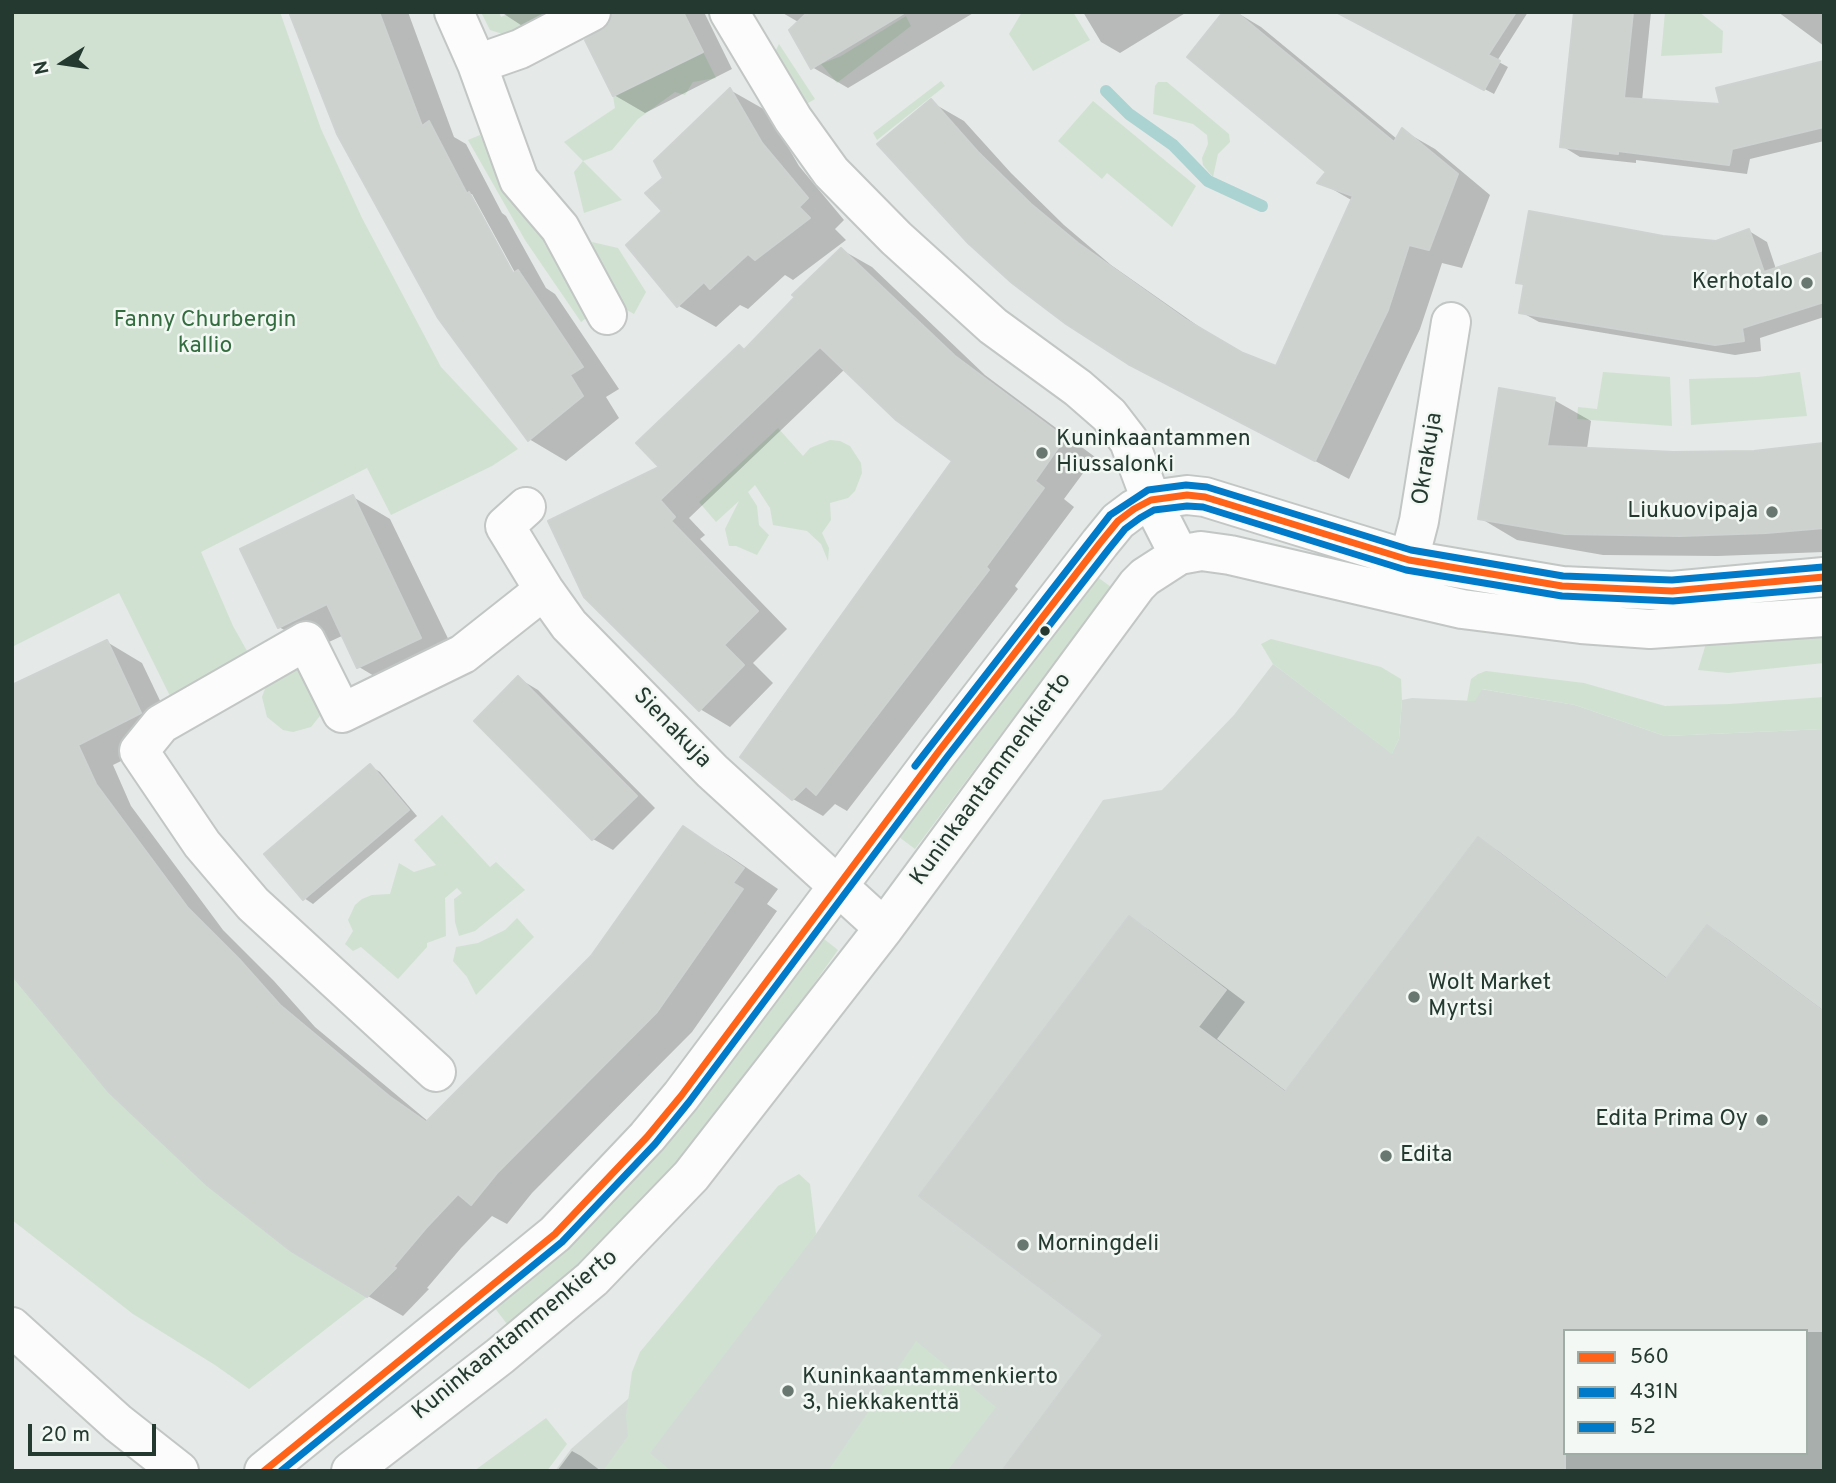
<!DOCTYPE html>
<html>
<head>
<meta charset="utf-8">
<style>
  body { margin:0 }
  #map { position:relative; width:1836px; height:1483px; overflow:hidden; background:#e5e9e7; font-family:Overpass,sans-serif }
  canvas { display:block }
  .frame { position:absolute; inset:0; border:14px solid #243a30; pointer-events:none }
  .legend { position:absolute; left:1563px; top:1329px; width:245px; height:126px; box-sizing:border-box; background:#f3f8f4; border:2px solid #a0aca6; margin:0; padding:9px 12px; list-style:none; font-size:21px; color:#243a30 }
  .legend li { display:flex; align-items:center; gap:14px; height:35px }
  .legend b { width:35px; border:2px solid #a0aca6 }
  .north { position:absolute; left:28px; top:28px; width:70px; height:70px; -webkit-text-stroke:5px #f3f8f4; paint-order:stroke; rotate:258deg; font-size:19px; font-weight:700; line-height:28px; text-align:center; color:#243a30 }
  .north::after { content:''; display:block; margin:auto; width:24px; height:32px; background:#243a30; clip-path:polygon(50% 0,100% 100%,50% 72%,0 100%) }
  .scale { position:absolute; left:28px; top:1424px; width:128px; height:32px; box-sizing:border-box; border:4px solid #243a30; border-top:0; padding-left:9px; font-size:21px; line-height:24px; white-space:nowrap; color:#243a30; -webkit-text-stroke:5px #f3f8f4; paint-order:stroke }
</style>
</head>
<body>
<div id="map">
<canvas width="1836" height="1483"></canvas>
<div class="frame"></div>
<ul class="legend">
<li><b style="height:9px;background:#ff6319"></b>560</li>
<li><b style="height:9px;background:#007ac9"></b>431N</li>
<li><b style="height:9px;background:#007ac9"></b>52</li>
</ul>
<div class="north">N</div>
<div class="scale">20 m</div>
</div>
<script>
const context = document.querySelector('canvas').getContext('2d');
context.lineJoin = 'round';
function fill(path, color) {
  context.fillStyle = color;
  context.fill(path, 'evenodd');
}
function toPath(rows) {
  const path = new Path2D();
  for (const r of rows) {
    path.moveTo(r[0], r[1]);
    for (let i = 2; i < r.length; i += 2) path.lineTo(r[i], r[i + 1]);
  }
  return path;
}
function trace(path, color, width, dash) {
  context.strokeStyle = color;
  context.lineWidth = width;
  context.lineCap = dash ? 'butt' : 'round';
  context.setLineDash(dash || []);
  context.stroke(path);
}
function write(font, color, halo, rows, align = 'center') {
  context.font = font + ' Overpass,sans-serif';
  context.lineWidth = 5;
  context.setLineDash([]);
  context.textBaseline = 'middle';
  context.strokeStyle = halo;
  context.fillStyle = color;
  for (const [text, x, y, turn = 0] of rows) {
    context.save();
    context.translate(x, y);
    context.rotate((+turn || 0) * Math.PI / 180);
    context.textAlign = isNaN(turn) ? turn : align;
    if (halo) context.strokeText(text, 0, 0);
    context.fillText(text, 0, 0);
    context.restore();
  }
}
fill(toPath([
  [1273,664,1392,753,1399,739,1402,700,1412,698,1474,701,1481,689,1575,705,1665,736,1824,729,1824,1471,555,1471,571,1449,816,1234,1103,800,1162,790,1234,715],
  [1565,1331,1806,1331,1806,1453,1565,1453]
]), '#d3dad6');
fill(toPath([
  [12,12,280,12,321,129,362,218,441,367,518,449,492,466,391,515,367,468,201,552,233,626,251,658,172,700,119,593,12,647],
  [481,12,499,12,501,17,511,12,559,12,506,35,490,30],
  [1022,12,1073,12,1090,40,1033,71,1009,34],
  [1665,12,1699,12,1723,31,1722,53,1661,56],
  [906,16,911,26,837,83,821,64,841,56],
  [779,44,815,99,803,106,768,66],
  [703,52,716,78,693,82,685,95,675,92,638,119,612,150,583,161,622,200,584,213,574,172,583,161,564,142,615,108,613,96],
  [941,81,945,86,877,140,873,133],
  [1158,82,1167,82,1229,134,1230,142,1218,154,1213,177,1203,165,1202,158,1208,144,1207,135,1193,124,1153,114,1155,86],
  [1093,101,1196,186,1172,227,1107,173,1102,179,1058,141],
  [480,135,509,200,548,240,544,243,590,315,581,322,525,240,468,140],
  [592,242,618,248,646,292,634,314,609,300],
  [1603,372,1670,377,1672,426,1577,419,1578,407,1597,409],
  [1800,372,1807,416,1691,425,1689,379,1758,377],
  [778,428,803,456,810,448,830,440,840,441,850,446,861,463,862,473,855,491,848,498,830,503,831,520,822,533,829,548,828,561,821,544,807,531,773,525,770,508,755,485,748,492,757,506,759,525,769,535,757,555,736,546,729,546,725,529,739,501,716,522,699,502],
  [1092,573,1111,587,915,849,895,834],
  [1824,633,1824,663,1728,673,1698,670,1707,640],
  [1271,639,1381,667,1401,679,1402,700,1399,739,1392,754,1273,664,1261,644],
  [292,669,303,671,323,712,311,727,293,732,283,730,267,717,262,697,266,686,273,678],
  [1486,671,1584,683,1665,706,1730,704,1824,697,1824,729,1665,736,1575,705,1482,689,1475,701,1467,701,1471,679,1478,674],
  [442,815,490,867,496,862,525,890,475,931,459,936,455,922,454,899,462,893,457,888,445,898,446,936,427,943,427,947,398,979,361,947,353,951,345,944,353,931,348,920,355,905,362,899,372,895,390,894,399,863,414,872,436,865,414,840],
  [517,918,534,937,476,995,467,977,453,961,456,947,478,943,505,930],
  [819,935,838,950,731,1100,642,1205,571,1271,507,1324,491,1303],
  [12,975,109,1092,207,1185,290,1251,367,1297,249,1389,215,1365,133,1314,12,1220],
  [799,1174,810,1184,816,1234,650,1453,671,1471,603,1471,628,1436,626,1416,632,1372,640,1352,778,1186],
  [916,1341,996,1407,947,1471,828,1471],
  [546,1418,567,1444,547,1471,474,1471]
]), '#d0e1d2');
fill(toPath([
  [290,12,408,12,454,137,466,144,502,213,506,216,546,288,555,294,619,389,606,397,619,418,566,461,529,439],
  [468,194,472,194,519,280,516,281],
  [501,12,579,12,533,33],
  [615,12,704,12,732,69,645,113,614,95,611,24],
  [781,12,975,12,848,88,812,67,800,23],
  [1083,12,1187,12,1120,53,1101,42],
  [1225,12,1236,12,1261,27,1397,139,1402,130,1435,149,1490,195,1462,268,1442,263,1420,329,1349,479,1129,362,931,102,964,121,1011,173,1064,225,1111,265,1218,340,1245,355,1277,368,1353,201,1320,182,1328,172],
  [1347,12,1528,12,1497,61,1508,67,1494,94,1362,24],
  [1576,12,1651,12,1642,101,1722,106,1824,63,1824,141,1750,159,1747,174,1636,160,1636,163,1580,157,1562,146],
  [1778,12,1824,12,1824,46],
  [730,90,767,111,799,166,844,220,835,229,846,240,793,280,785,275,748,309,740,305,716,327,679,306,628,245,664,211,665,178],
  [1749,231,1767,242,1776,269,1824,254,1824,317,1760,338,1761,351,1735,355,1539,322,1521,312,1525,286,1518,282,1662,237,1716,243],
  [842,250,872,267,985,375,1095,457,1064,499,1074,507,1015,586,1018,589,847,811,835,804,823,816,793,799,955,461,845,369,689,518,705,535,700,539,787,629,753,663,773,683,730,727,700,709,586,596,662,467,739,347,746,351],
  [1554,400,1591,421,1587,449,1673,454,1754,452,1824,443,1824,552,1718,556,1603,555,1517,540,1480,518],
  [353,497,390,519,458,659,396,689,359,667,344,635,316,648,279,627],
  [107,642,142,663,176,734,113,765,131,806,223,930,274,981,315,1027,429,1122,592,957,692,834,728,855,778,889,767,904,777,911,692,1032,532,1193,507,1224,492,1216,461,1248,427,1288,429,1289,403,1316,368,1296,12,973],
  [518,678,538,690,655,808,613,850,593,839,476,721],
  [370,766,380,772,417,816,313,904,304,898],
  [1478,839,1498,851,1668,979,1707,927,1726,938,1824,1011,1824,1471,1004,1471,1106,1335,1130,919,1149,930,1245,1002,1217,1039,1287,1092],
  [1565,1331,1806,1331,1806,1453,1565,1453],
  [572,1451,581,1456,601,1471,557,1471]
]), '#0003');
trace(toPath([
  [1106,91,1129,114,1173,145,1208,181,1262,206]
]), '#aad3d2', 12);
const building = toPath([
  [289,12,379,12,422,126,429,121,467,194,469,192,513,273,518,270,583,367,570,375,583,396,528,441,438,318,337,134,289,12],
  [613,12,683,12,703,52,613,96,585,40,609,24,613,12],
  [808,12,906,12,811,69,789,30,808,12],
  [1223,12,1236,12,1394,142,1402,128,1458,174,1429,250,1409,245,1388,310,1315,461,1128,364,1066,324,1012,283,968,243,877,144,931,99,978,152,1031,204,1078,243,1185,319,1243,353,1276,366,1353,196,1317,183,1326,172,1187,57,1223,12],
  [1336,12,1516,12,1488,55,1500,61,1484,90,1336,12],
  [1574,12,1633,12,1624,98,1720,104,1716,88,1824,61,1824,127,1732,149,1729,165,1618,151,1618,154,1560,147,1574,12],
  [730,88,762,143,808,198,799,207,810,218,755,260,748,254,710,289,704,282,677,307,626,245,662,211,645,193,663,178,654,161,730,88],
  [1529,211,1663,236,1716,241,1749,229,1764,272,1824,252,1824,302,1742,328,1744,341,1715,345,1519,313,1524,284,1516,283,1529,211],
  [841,248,955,356,1065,438,1035,481,1044,488,986,567,989,570,816,795,806,786,792,800,740,757,952,461,896,420,820,347,660,500,675,517,671,521,758,611,724,645,744,665,699,711,584,597,548,521,659,467,636,443,739,345,744,350,795,297,792,295,841,248],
  [1499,388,1555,398,1547,446,1673,452,1754,451,1824,443,1824,528,1766,533,1680,536,1565,534,1478,519,1499,388],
  [353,495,421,638,357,668,327,604,278,628,240,549,353,495],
  [107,640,141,713,78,745,96,784,188,908,239,959,280,1005,389,1096,426,1122,591,956,683,826,744,868,733,883,743,889,657,1012,497,1173,471,1205,458,1194,426,1228,393,1267,396,1268,367,1297,291,1251,207,1185,109,1092,12,975,12,685,107,640],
  [518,676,637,796,592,840,474,721,518,676],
  [370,764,409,810,303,900,264,854,370,764],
  [1478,837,1666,979,1707,925,1824,1012,1824,1331,1565,1331,1565,1471,1002,1471,1103,1335,919,1196,1129,916,1226,990,1198,1027,1285,1092,1478,837]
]);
fill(building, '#cdd2cf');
trace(building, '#ced2d0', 2);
const minor = toPath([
  [454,12,477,64,519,180,560,228,607,315],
  [729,12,793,119,831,172,896,238,993,326,1078,388,1109,415,1129,441,1151,500,1179,555],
  [477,64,520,49,591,12],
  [526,507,505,526,544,590,569,625,712,771,884,928],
  [1403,583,1419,521,1451,322],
  [436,1072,253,904,202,844,139,751,161,724,306,641,342,713,463,654,544,590],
  [12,1327,118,1423,179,1471],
  [264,1471,555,1234,647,1137,681,1096,939,751,1100,543,1118,521,1134,509,1151,500,1187,495,1205,497,1409,560,1562,586,1672,591,1824,577],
  [351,1471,500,1356,592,1279,691,1176,884,928,1137,585,1145,577,1179,555,1201,551,1230,555,1462,609,1581,624,1650,629,1824,617]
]);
trace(minor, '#c2c6c4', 42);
trace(minor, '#fbfcfb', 38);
trace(toPath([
  [264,1471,555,1234,647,1137,681,1096,939,751,1100,543,1118,521,1134,509,1151,500,1187,495,1205,497,1409,560,1562,586,1672,591,1824,577]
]), '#ff6319', 7);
trace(toPath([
  [281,1471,562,1242,655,1144,689,1102,947,757,1108,550,1125,529,1140,518,1154,510,1187,506,1203,507,1406,570,1562,596,1673,601,1824,588]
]), '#007ac9', 7);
trace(toPath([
  [915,766,1110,515,1148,490,1186,485,1207,487,1411,550,1563,576,1672,580,1823,567]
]), '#007ac9', 7);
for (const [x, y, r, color] of [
  [1807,283,7,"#687770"],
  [1042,453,7,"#687770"],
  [1772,512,7,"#687770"],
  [1045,631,6,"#243a30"],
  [1414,997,7,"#687770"],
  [1762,1120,7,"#687770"],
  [1386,1156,7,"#687770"],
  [1023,1245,7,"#687770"],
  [788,1391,7,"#687770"]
]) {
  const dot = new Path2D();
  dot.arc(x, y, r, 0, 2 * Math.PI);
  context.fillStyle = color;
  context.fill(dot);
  trace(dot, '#f3f8f4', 2.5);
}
write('23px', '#243a30', '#f3f8f4', [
  ["Kerhotalo",1793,283,"right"],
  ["Kuninkaantammen",1056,440],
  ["Hiussalonki",1056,466],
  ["Liukuovipaja",1758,512,"right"],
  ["Wolt Market",1428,984],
  ["Myrtsi",1428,1010],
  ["Edita Prima Oy",1748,1120,"right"],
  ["Edita",1400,1156],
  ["Morningdeli",1037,1245],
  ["Kuninkaantammenkierto",802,1378],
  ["3, hiekkakenttä",802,1404]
], 'left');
write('23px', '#336d3f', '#f3f8f4', [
  ["Fanny Churbergin",205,321],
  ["kallio",205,347]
]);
write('23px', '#243a30', '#f3f8f4', [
  ["Okrakuja",1429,459,-81],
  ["Sienakuja",671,729,46],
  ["Kuninkaantammenkierto",992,780,-54],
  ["Kuninkaantammenkierto",516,1336,-39]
]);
</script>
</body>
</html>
